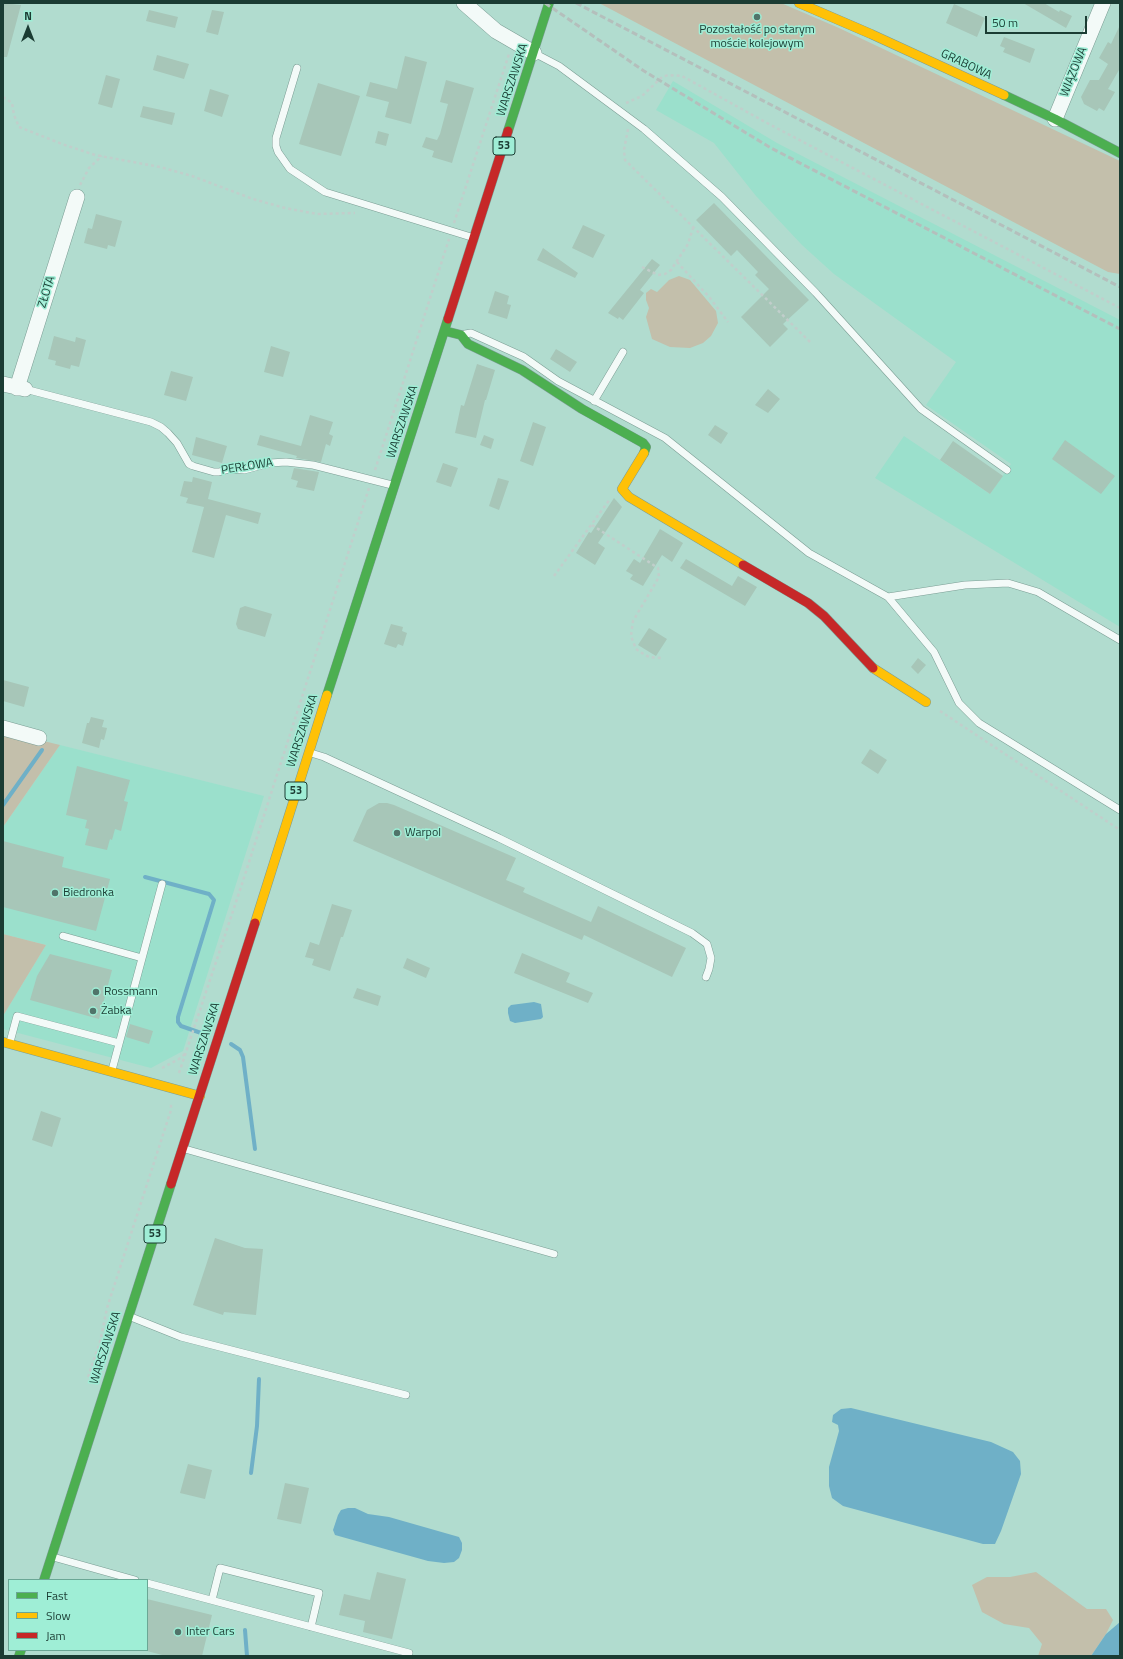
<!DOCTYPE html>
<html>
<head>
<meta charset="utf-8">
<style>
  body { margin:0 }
  #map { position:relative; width:1123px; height:1659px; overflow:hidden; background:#b1dccf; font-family:"Titillium Web",sans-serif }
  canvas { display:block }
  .frame { position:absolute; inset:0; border:4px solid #1b3c33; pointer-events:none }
  .legend { position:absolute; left:8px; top:1579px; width:140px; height:72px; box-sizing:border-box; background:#9feed6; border:1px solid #6aa795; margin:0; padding:5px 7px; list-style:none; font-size:12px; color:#1b3c33 }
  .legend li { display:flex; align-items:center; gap:8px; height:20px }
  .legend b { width:20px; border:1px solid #6aa795 }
  .north { position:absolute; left:8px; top:8px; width:40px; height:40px; -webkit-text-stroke:3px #9feed6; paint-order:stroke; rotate:0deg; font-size:11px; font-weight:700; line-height:16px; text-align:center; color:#1b3c33 }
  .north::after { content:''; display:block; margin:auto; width:14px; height:18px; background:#1b3c33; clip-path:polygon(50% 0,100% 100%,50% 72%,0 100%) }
  .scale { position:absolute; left:985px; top:16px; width:102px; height:18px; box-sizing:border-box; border:2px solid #1b3c33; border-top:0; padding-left:5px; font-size:12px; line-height:14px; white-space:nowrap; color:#1b3c33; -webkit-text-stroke:3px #9feed6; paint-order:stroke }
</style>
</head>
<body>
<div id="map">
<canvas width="1123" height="1659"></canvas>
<div class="frame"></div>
<ul class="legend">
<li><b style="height:5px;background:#4caf50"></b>Fast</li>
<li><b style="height:5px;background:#ffc107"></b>Slow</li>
<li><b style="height:5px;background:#c62828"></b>Jam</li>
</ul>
<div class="north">N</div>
<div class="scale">50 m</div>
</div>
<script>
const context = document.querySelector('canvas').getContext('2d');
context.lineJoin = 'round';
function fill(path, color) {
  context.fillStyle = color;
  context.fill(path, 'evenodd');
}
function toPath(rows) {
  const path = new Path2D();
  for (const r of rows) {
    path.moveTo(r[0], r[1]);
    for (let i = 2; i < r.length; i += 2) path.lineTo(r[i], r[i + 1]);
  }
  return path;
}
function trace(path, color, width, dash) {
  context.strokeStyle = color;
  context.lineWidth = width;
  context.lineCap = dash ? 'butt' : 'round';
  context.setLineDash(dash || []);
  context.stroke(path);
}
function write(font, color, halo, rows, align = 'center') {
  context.font = font + ' "Titillium Web",sans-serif';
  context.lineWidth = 3;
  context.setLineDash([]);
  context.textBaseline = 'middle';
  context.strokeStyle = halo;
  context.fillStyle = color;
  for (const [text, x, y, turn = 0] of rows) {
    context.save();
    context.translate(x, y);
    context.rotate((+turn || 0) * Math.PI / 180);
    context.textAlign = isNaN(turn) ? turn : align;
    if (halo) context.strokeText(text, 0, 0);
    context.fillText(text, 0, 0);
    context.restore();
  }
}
fill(toPath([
  [673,81,777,143,1120,320,1120,627,875,478,904,436,990,494,1011,464,926,405,956,362,834,274,802,245,756,196,714,143,656,110],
  [60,745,264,796,183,1051,151,1068,3,1029,3,1016,46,945,3,934,3,827]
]), '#9be0cc');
fill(toPath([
  [599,3,781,3,839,28,1120,161,1120,274,1108,272],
  [679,276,690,280,716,311,718,323,711,336,703,343,690,348,670,347,652,339,646,317,649,308,646,300,646,293,651,289,657,292,669,280],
  [3,731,60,745,3,827],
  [3,934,46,945,3,1016],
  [1036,1572,1087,1609,1106,1609,1113,1620,1106,1634,1091,1656,1038,1656,1042,1644,1029,1628,1004,1624,982,1612,972,1585,987,1577,1010,1577]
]), '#c3bfab');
fill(toPath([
  [534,1002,541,1004,543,1017,541,1019,515,1023,510,1021,508,1013,508,1008,511,1005],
  [851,1408,991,1442,1013,1452,1020,1461,1021,1474,1001,1531,995,1544,983,1544,843,1506,832,1498,829,1486,829,1467,839,1431,838,1425,832,1422,833,1415,841,1409],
  [348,1508,355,1508,368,1514,389,1517,459,1537,462,1543,462,1550,459,1558,454,1562,444,1563,428,1561,335,1535,333,1530,338,1515,341,1510],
  [1120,1622,1120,1656,1091,1656,1106,1634]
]), '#6fb0c7');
trace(toPath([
  [3,805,42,750],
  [145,877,209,894,214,900,178,1017,178,1022,181,1026,204,1034],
  [231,1044,240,1050,243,1057,255,1149],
  [251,1473,257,1426,259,1379],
  [245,1630,247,1656]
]), '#6fb0c7', 4);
fill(toPath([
  [3,3,21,5,7,57,3,57],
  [1023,3,1044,3,1059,12,1060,10,1072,16,1066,28],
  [954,4,985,18,977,37,946,23],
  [149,10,178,17,175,28,146,21],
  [212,10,224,12,218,35,206,32],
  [1120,25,1120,70,1119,70,1108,89,1115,92,1104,111,1099,108,1097,111,1084,104,1081,97,1090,80,1099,80,1108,64,1099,58,1108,42,1111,44],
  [1004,37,1035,49,1030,63,1003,52,1005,48,1000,46],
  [157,55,189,64,184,79,153,70],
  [405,56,427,62,411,124,385,117,389,102,366,96,370,82,397,89],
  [106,75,120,79,112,108,98,104],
  [446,80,474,88,452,163,432,157,434,151,422,147,426,137,437,140,440,134,448,104,440,102],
  [318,83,360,96,341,156,299,144],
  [210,89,229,95,222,117,204,111],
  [143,106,175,113,172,125,140,117],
  [378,131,389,134,386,146,375,143],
  [714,203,809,300,783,324,788,329,770,347,741,317,769,289,755,275,758,272,737,250,731,256,696,220],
  [96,214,122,221,115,247,108,245,107,249,84,243,88,228,92,229],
  [583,225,605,235,593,258,572,248],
  [543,248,578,273,575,278,537,260],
  [652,259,660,265,640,290,644,293,623,320,619,317,618,319,608,313],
  [495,291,509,296,507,304,511,305,507,319,488,313],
  [54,336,75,342,76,337,86,340,79,367,71,365,70,369,55,365,56,361,48,359],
  [271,346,290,352,283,377,264,372],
  [556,349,577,362,570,372,550,359],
  [477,364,495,370,486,400,485,400,476,438,455,433,461,405,464,406],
  [171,371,193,377,186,401,164,395],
  [768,389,780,399,768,413,755,405],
  [310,415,333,422,329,434,333,436,330,446,326,444,321,462,296,458,297,456,257,445,260,435,301,446],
  [533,422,546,427,533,466,520,461],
  [715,425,728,433,721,444,708,435],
  [484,435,494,439,491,449,480,445],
  [196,437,227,446,222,463,192,455],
  [1065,440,1115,476,1101,494,1052,459],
  [953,441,1003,476,990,494,940,460],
  [443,463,458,468,451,487,436,482],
  [294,468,319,472,314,491,296,487,298,481,291,479],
  [193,477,212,482,208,499,261,513,258,524,226,515,214,558,192,552,204,507,186,503,188,498,180,496,184,481,192,482],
  [498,478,509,481,499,510,489,506],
  [614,498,622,507,598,543,605,548,595,565,576,553,589,532,591,533],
  [660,529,683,543,672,562,662,555,643,586,630,579,633,575,626,571,634,559,640,563],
  [686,559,732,586,738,576,757,587,745,606,680,568],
  [245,606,272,614,265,637,238,629,236,624,240,608],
  [391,624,403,627,402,631,407,633,403,646,398,644,396,648,384,644],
  [649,628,667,639,656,656,638,645],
  [918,658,926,665,918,674,911,667],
  [3,680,29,687,24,707,3,701],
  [91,717,104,720,102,727,107,728,104,740,101,739,99,748,82,743,87,723,89,723],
  [870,749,887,760,878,774,861,763],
  [77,766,130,780,124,801,128,802,121,831,115,829,112,840,110,839,107,850,85,845,89,829,85,828,87,820,66,815],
  [379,803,387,803,394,805,516,858,506,880,525,888,523,892,591,922,598,906,686,948,672,977,584,935,582,940,353,841,367,810],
  [3,841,64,857,62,867,110,879,96,931,3,907],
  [332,904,352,910,343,937,341,937,330,971,312,965,314,959,305,957,310,942,319,945],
  [522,953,570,973,566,982,593,993,588,1003,514,973],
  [50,954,112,970,99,1019,30,1000,37,976],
  [407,958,430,968,426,978,403,968],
  [357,988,381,996,378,1006,353,998],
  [130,1024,153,1031,149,1044,126,1037],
  [41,1111,61,1118,52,1147,32,1140],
  [215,1238,245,1248,263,1249,256,1315,224,1312,223,1315,193,1305],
  [188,1464,212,1470,205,1499,180,1493],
  [285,1483,309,1488,301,1524,277,1519],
  [377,1572,406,1579,392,1639,363,1632,365,1621,339,1615,344,1594,370,1600],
  [147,1599,212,1615,202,1656,166,1656,147,1651]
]), '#a7c6b8');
const lane = toPath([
  [536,54,559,66,644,129,722,197,816,293,921,409,1007,470],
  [297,68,276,138,276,146,278,152,290,169,325,192,471,237],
  [465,334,471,333,524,357,558,381,665,438,809,553,888,597,934,652,959,703,979,723,1120,810],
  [25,389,151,422,161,427,168,433,177,443,189,464,193,466,214,472,219,472,229,469,244,470,270,463,286,462,313,465,392,485],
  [594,401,623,352],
  [888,597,965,585,1008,583,1038,592,1120,640],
  [311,753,324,757,499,838,692,933,707,944,711,958,709,969,706,977],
  [63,936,142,958],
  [10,1042,17,1016,119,1043],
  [112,1070,162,884],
  [185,1149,554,1254],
  [131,1317,181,1337,406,1395],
  [53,1557,135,1580],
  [147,1583,409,1653],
  [212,1600,220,1568,319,1593,311,1627]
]);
const street = toPath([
  [464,3,496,31,534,53],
  [1055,119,1103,3],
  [3,384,25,389],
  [17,388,77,197],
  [3,728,39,738]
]);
const fast = toPath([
  [1004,95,1055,119,1120,153],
  [508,131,549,3],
  [445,331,461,335,468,344,522,370,582,409,643,443,646,447,644,453],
  [327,695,448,319],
  [44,1580,171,1184],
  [19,1656,21,1650]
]);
const slow = toPath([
  [799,3,871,34,1004,95],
  [644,453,622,489,629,497,743,565],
  [873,668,926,702],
  [255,923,327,695],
  [3,1042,200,1096]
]);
const jam = toPath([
  [448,319,508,131],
  [743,565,808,603,824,616,873,668],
  [171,1184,255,923]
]);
trace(lane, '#7b9d94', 8);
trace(street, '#7b9d94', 16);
trace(fast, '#7b9d94', 10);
trace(slow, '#7b9d94', 10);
trace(jam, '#7b9d94', 10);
trace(toPath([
  [3,97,12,103,14,115,19,127,62,144,95,155,160,167,192,176,253,199,285,208,317,214,355,213],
  [626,103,642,96,662,77,668,75,682,76,767,123,1120,308],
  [628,129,624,150,625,160,810,342],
  [80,185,89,168,102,156],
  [454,223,509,54],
  [677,262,710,298,728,322],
  [642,267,658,275,665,274,671,270,688,244,693,228],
  [375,470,449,239],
  [592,525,658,568,659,577,633,621,631,636,636,649,642,653,649,657,661,658],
  [554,576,610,499],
  [940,711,1120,830],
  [162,1068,179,1059,186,1053],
  [179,1073,242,884,369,488],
  [88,1377,100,1342,107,1308,171,1110,171,1104]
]), '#c1cecb', 2.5, [3, 3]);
trace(lane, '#f3faf8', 7);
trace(street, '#f3faf8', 15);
trace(fast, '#4caf50', 9);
trace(slow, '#ffc107', 9);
trace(jam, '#c62828', 9);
trace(toPath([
  [545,3,644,71,771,148,1120,329],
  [576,3,1120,287]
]), '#b4bfbc', 3, [6, 3]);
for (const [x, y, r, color] of [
  [757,17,4,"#50746a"],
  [397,833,4,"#50746a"],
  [55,893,4,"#50746a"],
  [96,992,4,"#50746a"],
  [93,1011,4,"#50746a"],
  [178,1632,4,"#50746a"]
]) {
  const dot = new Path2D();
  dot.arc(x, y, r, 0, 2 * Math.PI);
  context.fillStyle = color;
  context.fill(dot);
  trace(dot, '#9feed6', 1.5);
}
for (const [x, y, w] of [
  [504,146,22],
  [296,791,22],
  [155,1234,22]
]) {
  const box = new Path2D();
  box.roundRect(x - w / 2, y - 9, w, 18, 3);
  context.fillStyle = '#9feed6';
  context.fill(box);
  trace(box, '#1b3c33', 1);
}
write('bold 11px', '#1b3c33', null, [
  ["53",504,146],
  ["53",296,791],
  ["53",155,1234]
]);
write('12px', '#1b3c33', '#9feed6', [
  ["Pozostałość po starym",757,30,"center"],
  ["moście kolejowym",757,44,"center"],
  ["Warpol",405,833],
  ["Biedronka",63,893],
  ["Rossmann",104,992],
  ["Żabka",101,1011],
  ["Inter Cars",186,1632]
], 'left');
write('12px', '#1b3c33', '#9feed6', [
  ["GRABOWA",966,65,25],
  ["WIĄZOWA",1074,72,-68],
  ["WARSZAWSKA",513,80,-72],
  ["ZŁOTA",47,292,-73],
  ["WARSZAWSKA",403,422,-72],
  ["PERŁOWA",247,467,-9],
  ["WARSZAWSKA",303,731,-72],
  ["WARSZAWSKA",205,1039,-72],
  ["WARSZAWSKA",106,1348,-72]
]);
</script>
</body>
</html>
